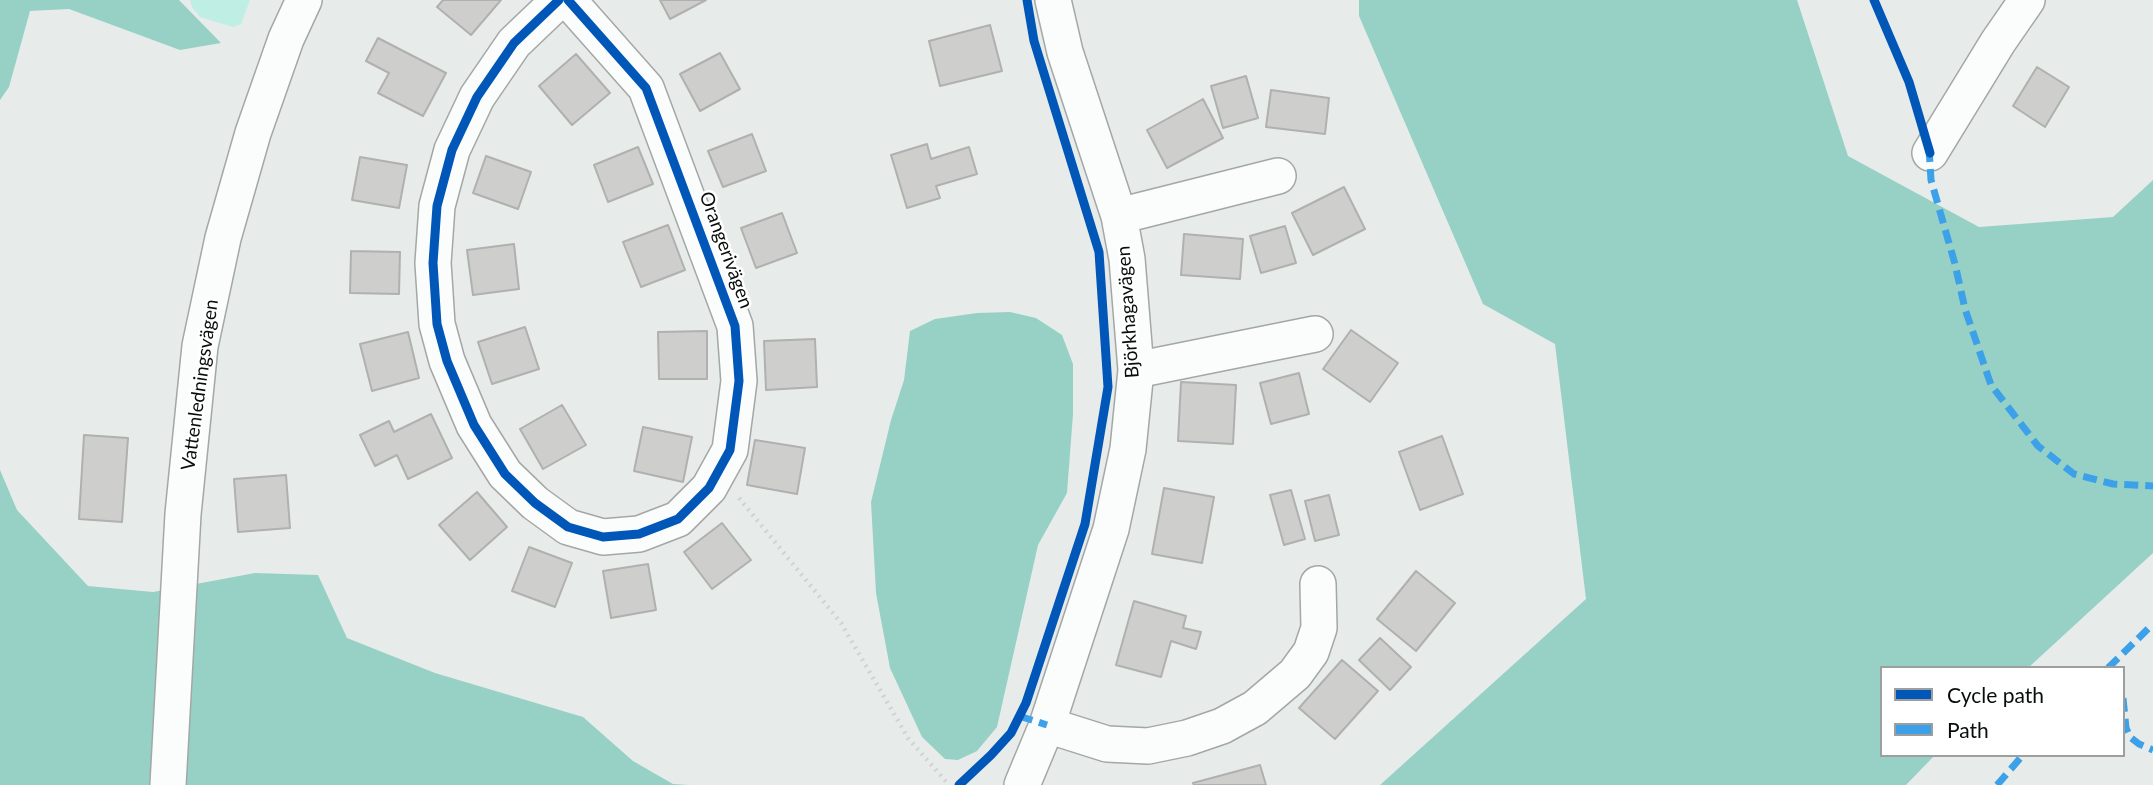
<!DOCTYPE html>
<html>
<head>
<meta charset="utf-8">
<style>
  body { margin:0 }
  #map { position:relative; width:2153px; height:785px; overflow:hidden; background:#e7eceb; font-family:Lato,sans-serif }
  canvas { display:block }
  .legend { position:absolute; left:1880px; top:666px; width:245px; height:91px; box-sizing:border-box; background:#fff; border:2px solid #9d9e9e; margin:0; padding:9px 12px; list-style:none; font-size:21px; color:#0a0d0d }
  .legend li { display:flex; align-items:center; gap:14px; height:35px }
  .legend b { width:35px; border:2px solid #9d9e9e }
</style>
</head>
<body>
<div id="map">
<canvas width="2153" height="785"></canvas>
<ul class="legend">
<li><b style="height:9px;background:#0057b8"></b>Cycle path</li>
<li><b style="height:9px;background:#3ca1e9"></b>Path</li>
</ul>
</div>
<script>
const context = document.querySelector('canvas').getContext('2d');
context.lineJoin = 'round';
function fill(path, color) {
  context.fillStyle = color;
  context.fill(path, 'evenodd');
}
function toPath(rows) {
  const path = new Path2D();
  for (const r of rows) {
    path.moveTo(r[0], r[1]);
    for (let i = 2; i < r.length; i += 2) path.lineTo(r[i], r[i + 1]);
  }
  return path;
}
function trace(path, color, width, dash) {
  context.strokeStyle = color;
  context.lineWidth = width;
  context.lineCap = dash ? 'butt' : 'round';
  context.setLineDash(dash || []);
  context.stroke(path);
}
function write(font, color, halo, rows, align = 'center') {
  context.font = font + ' Lato,sans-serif';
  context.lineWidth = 5;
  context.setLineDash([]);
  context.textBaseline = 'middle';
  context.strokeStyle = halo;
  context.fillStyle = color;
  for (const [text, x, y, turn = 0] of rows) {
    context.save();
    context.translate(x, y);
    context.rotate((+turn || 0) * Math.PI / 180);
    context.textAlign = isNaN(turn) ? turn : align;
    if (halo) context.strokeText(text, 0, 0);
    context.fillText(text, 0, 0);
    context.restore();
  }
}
fill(toPath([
  [190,0,250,0,241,24,233,27,200,17,192,7]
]), '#beeee4');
fill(toPath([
  [0,0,179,0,221,43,180,50,69,9,30,11,9,87,0,100],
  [1359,0,1797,0,1848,156,1979,227,2113,217,2153,180,2153,553,2028,668,1882,668,1882,755,1935,755,1906,785,1380,785,1586,599,1555,344,1483,304,1359,16],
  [1010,312,1036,318,1062,335,1073,364,1073,414,1067,493,1038,545,997,727,977,751,958,760,945,759,922,737,890,668,876,593,871,502,891,420,904,380,910,331,935,319,977,313],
  [0,470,17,510,88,586,153,592,255,573,318,575,347,638,435,673,583,717,633,761,673,784,689,785,0,785]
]), '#97d1c6');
const building = toPath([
  [443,0,501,0,471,35,437,7,443,0],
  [660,0,706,0,670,19,660,0],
  [990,25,1002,71,940,86,929,41,990,25],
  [378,38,446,73,423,116,378,93,389,73,366,61,378,38],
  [720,53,740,89,700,111,680,74,720,53],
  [576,54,610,93,572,125,539,86,576,54],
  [2037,67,2069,87,2045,127,2013,106,2037,67],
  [1246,76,1258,118,1223,128,1211,86,1246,76],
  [1271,90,1329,98,1325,134,1266,127,1271,90],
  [1203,99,1223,138,1167,168,1147,130,1203,99],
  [752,134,766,171,723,187,708,151,752,134],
  [927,144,931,159,969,147,977,174,936,186,940,198,907,208,891,155,927,144],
  [638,147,653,184,608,202,594,165,638,147],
  [486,156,531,172,518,209,473,193,486,156],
  [360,157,407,165,399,208,352,200,360,157],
  [1344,187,1365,229,1313,255,1292,213,1344,187],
  [782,213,797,253,756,268,741,228,782,213],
  [668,225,685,270,641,287,623,242,668,225],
  [1285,226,1296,263,1261,273,1250,236,1285,226],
  [1184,234,1243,239,1240,279,1181,275,1184,234],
  [514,244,519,289,473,295,467,250,514,244],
  [351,251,400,252,399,294,350,293,351,251],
  [525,327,539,369,492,384,478,342,525,327],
  [1351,330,1398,363,1370,402,1323,369,1351,330],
  [707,331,707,379,659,379,658,332,707,331],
  [408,332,419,378,372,391,360,344,408,332],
  [815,339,817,387,766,390,764,341,815,339],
  [1299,373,1309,414,1271,424,1260,383,1299,373],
  [1181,382,1236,385,1233,444,1178,441,1181,382],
  [562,405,586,445,543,469,520,429,562,405],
  [431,414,452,458,408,479,397,455,375,466,360,435,389,421,394,432,431,414],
  [643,427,692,437,683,482,634,471,643,427],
  [84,435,128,438,122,522,79,519,84,435],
  [1442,436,1463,494,1420,510,1399,452,1442,436],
  [755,440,805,448,797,494,747,485,755,440],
  [286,475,290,528,238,532,234,479,286,475],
  [1164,488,1214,497,1202,563,1152,554,1164,488],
  [1291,490,1305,539,1284,545,1270,495,1291,490],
  [477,492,507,527,470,560,439,525,477,492],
  [1329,495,1339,535,1315,541,1305,501,1329,495],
  [722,523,751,560,712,589,684,552,722,523],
  [529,547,572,563,555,607,512,591,529,547],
  [648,564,656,610,611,618,603,571,648,564],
  [1416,571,1455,603,1416,651,1377,619,1416,571],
  [1134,601,1186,616,1183,628,1201,632,1196,649,1171,641,1161,677,1116,665,1134,601],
  [1380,638,1411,667,1390,690,1359,660,1380,638],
  [1342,660,1378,691,1335,739,1299,708,1342,660],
  [1260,765,1266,785,1194,785,1193,783,1260,765]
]);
fill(building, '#cececd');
trace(building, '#afb0af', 2);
const minor = toPath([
  [559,0,514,43,477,97,452,150,437,206,433,263,437,324,447,361,474,425,505,474,535,503,568,527,603,537,639,534,678,519,709,488,730,450,739,381,735,326,646,88,568,0],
  [1930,153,1998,42,2027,0],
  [1119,216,1278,176],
  [1136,370,1315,334],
  [1047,725,1107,744,1148,746,1187,738,1222,726,1255,708,1295,674,1311,652,1319,628,1318,584],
  [168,785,183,514,200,346,223,238,253,133,286,39,304,0],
  [1022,785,1047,725,1111,529,1128,449,1136,370,1127,259,1119,216,1065,52,1053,0]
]);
trace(minor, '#a3a7a6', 38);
trace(toPath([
  [739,498,841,623,908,738,949,785]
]), '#d1d2d2', 4.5, [2, 5]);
trace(minor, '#fbfcfc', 35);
trace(toPath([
  [1929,148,1931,180,1955,264,1965,309,1991,385,2038,446,2074,474,2113,484,2153,486],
  [2108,668,2153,624],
  [2123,698,2126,728,2130,737,2139,744,2153,750],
  [1019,716,1047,725],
  [1997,785,2023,755]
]), '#3ca1e9', 7, [14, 7]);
trace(toPath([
  [559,0,514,43,477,97,452,150,437,206,433,263,437,324,447,361,474,425,505,474,535,503,568,527,603,537,639,534,678,519,709,488,730,450,739,381,735,326,646,88,568,0],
  [1874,0,1909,82,1930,153],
  [959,785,991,755,1011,733,1026,703,1085,524,1108,387,1099,252,1034,41,1027,0]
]), '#0057b8', 9);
write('19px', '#0a0d0d', '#fff', [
  ["Orangerivägen",726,250,70],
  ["Björkhagavägen",1128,312,-94],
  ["Vattenledningsvägen",200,385,-82]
]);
</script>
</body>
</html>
